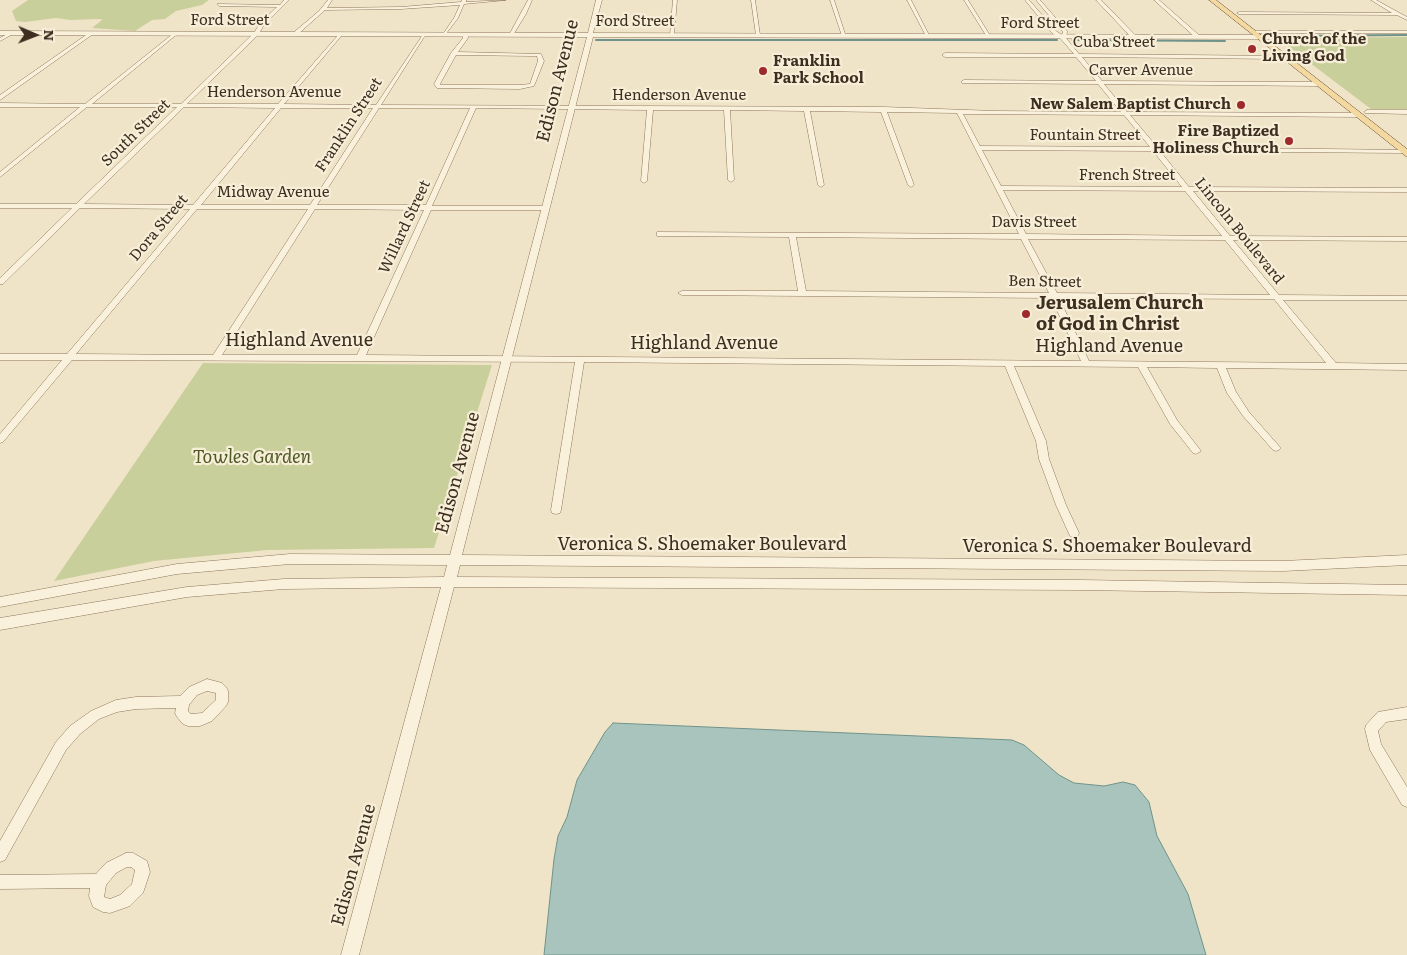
<!DOCTYPE html>
<html>
<head>
<meta charset="utf-8">
<style>
  body { margin:0 }
  #map { position:relative; width:1407px; height:955px; overflow:hidden; background:#f0e4c8; font-family:Literata,serif }
  canvas { display:block }
  .north { position:absolute; left:10px; top:10px; width:50px; height:50px; -webkit-text-stroke:4px #f7eed8; paint-order:stroke; rotate:91deg; font-size:14px; font-weight:700; line-height:20px; text-align:center; color:#3d2e20 }
  .north::after { content:''; display:block; margin:auto; width:18px; height:22px; background:#3d2e20; clip-path:polygon(50% 0,100% 100%,50% 72%,0 100%) }
</style>
</head>
<body>
<div id="map">
<canvas width="1407" height="955"></canvas>
<div class="north">N</div>
</div>
<script>
const context = document.querySelector('canvas').getContext('2d');
context.lineJoin = 'round';
function fill(path, color) {
  context.fillStyle = color;
  context.fill(path, 'evenodd');
}
function toPath(rows) {
  const path = new Path2D();
  for (const r of rows) {
    path.moveTo(r[0], r[1]);
    for (let i = 2; i < r.length; i += 2) path.lineTo(r[i], r[i + 1]);
  }
  return path;
}
function trace(path, color, width, dash) {
  context.strokeStyle = color;
  context.lineWidth = width;
  context.lineCap = dash ? 'butt' : 'round';
  context.setLineDash(dash || []);
  context.stroke(path);
}
function write(font, color, halo, rows, align = 'center') {
  context.font = font + ' Literata,serif';
  context.lineWidth = 4.5;
  context.setLineDash([]);
  context.textBaseline = 'middle';
  context.strokeStyle = halo;
  context.fillStyle = color;
  for (const [text, x, y, turn = 0] of rows) {
    context.save();
    context.translate(x, y);
    context.rotate((+turn || 0) * Math.PI / 180);
    context.textAlign = isNaN(turn) ? turn : align;
    if (halo) context.strokeText(text, 0, 0);
    context.fillText(text, 0, 0);
    context.restore();
  }
}
fill(toPath([
  [28,0,209,0,202,5,176,11,165,19,152,20,135,31,92,28,102,20,101,19,70,20,56,18,25,22,16,21,12,11],
  [1407,37,1407,109,1371,109,1277,38],
  [203,363,492,365,434,548,267,550,154,561,54,581]
]), '#c9cf9b');
const water = toPath([
  [613,723,1012,740,1024,745,1059,775,1074,783,1104,786,1123,782,1135,785,1149,802,1157,836,1188,894,1206,955,544,955,554,859,558,836,567,817,577,780,605,732,613,723]
]);
fill(water, '#a9c4bc');
trace(water, '#6f938a', 1);
trace(toPath([
  [1280,36,1407,35],
  [596,40,1057,40],
  [1072,40,1225,41]
]), '#6f938a', 2);
const minor = toPath([
  [284,0,289,0,264,25,258,35,187,104,278,104,340,33,342,35,284,104,376,105,424,33,426,34,381,105,883,107,995,111,1121,112,1098,84,962,83,962,81,964,80,1096,81,1076,57,945,57,942,55,945,53,1074,54,1060,38,1052,33,1025,0,1029,0,1056,31,1062,35,1063,32,1036,0,1040,0,1067,31,1066,38,1079,54,1286,56,1284,59,1082,57,1102,81,1318,82,1321,84,1318,86,1104,84,1127,112,1358,113,1361,115,1358,117,1130,115,1157,147,1406,150,1406,152,1404,153,1160,151,1189,187,1407,188,1407,192,1193,191,1230,236,1407,237,1407,241,1233,240,1279,295,1407,296,1407,300,1283,300,1336,363,1407,364,1407,370,1226,368,1236,392,1249,412,1279,446,1281,448,1279,450,1276,451,1273,450,1243,416,1227,393,1217,368,1147,367,1177,420,1201,451,1196,454,1193,453,1170,424,1138,367,1014,366,1046,441,1049,459,1066,505,1079,533,1078,536,1074,537,1070,536,1056,505,1039,459,1036,441,1005,366,584,362,561,510,560,513,556,514,552,513,551,510,575,362,72,360,3,442,0,443,0,434,62,360,0,360,0,354,67,354,190,209,80,208,3,284,0,284,0,278,72,208,0,208,0,204,76,204,177,107,87,107,0,177,0,172,80,107,0,107,0,103,85,104,174,33,176,35,92,104,181,104,254,33,260,23,277,7,219,6,217,4,280,5,284,0],
  [184,107,275,108,193,205,84,204,184,107],
  [281,108,373,108,310,205,201,205,281,108],
  [379,108,470,108,426,205,317,205,379,108],
  [476,108,647,110,641,181,644,183,647,181,653,110,724,110,728,180,731,182,734,180,730,110,804,111,818,185,821,187,824,185,810,111,881,112,908,185,911,187,914,185,887,112,957,113,1019,234,657,232,657,236,660,236,789,237,798,291,682,291,678,293,682,295,1051,298,1081,361,366,355,431,210,546,210,549,208,546,206,432,206,476,108],
  [963,114,1124,115,1150,147,980,146,963,114],
  [982,150,1153,151,1182,187,1001,186,982,150],
  [1003,190,1185,191,1222,236,1026,234,1003,190],
  [197,209,308,209,213,355,76,354,197,209],
  [315,209,424,210,357,355,222,355,315,209],
  [796,237,1021,239,1049,293,806,291,796,237],
  [1028,239,1225,240,1270,295,1057,293,1028,239],
  [1059,298,1274,299,1326,363,1089,361,1059,298],
  [328,0,332,0,327,8,401,7,461,2,462,0,466,0,466,2,506,0,464,4,458,18,445,35,443,34,454,18,460,5,401,9,325,10,297,35,293,35,293,33,319,11,328,0],
  [528,0,532,0,526,14,513,35,509,35,528,0],
  [673,0,677,0,674,35,672,36,670,35,673,0],
  [751,0,755,0,760,35,758,36,756,35,751,0],
  [830,0,834,0,846,37,842,36,830,0],
  [907,0,911,0,930,37,926,36,907,0],
  [964,0,968,0,991,37,987,37,964,0],
  [1096,0,1101,0,1136,36,1136,38,1132,38,1096,0],
  [1154,0,1159,0,1200,36,1200,38,1196,38,1154,0],
  [1371,0,1376,0,1407,17,1407,20,1397,15,1239,14,1237,13,1239,12,1392,13,1371,0],
  [1253,31,1407,31,1407,33,1251,33,1253,31],
  [9,33,13,34,0,41,0,38,9,33],
  [89,33,93,34,0,100,0,95,89,33],
  [463,33,467,33,468,38,458,52,541,54,544,61,534,86,520,89,437,88,434,84,451,53,463,38,463,33],
  [456,55,532,56,537,56,538,61,530,84,520,85,441,85,440,84,456,55],
  [1367,110,1407,110,1407,114,1365,113,1364,112,1367,110],
  [207,679,222,683,226,687,228,691,228,702,226,706,212,721,205,724,200,726,188,726,183,724,177,717,175,713,176,708,136,709,117,712,99,719,80,734,66,750,5,860,0,862,0,841,56,742,70,726,91,711,116,700,136,697,180,696,189,687,207,679],
  [207,691,216,693,216,700,202,713,191,714,188,711,189,705,197,695,207,691],
  [1407,707,1407,719,1386,722,1378,731,1381,744,1407,787,1407,807,1402,805,1370,750,1365,729,1366,725,1378,712,1407,707],
  [126,853,133,853,147,861,150,872,143,893,130,906,110,913,103,912,93,907,89,896,90,888,0,889,0,875,96,874,106,863,126,853],
  [127,867,131,867,135,870,132,884,120,895,110,899,104,897,106,885,116,873,127,867]
]);
const tertiary = toPath([
  [596,0,602,0,593,33,1270,35,1273,37,1270,39,593,37,462,555,1283,561,1407,555,1407,565,1283,571,460,565,457,577,1079,580,1407,585,1407,595,1079,590,454,587,359,955,341,955,441,587,284,589,187,597,0,630,0,618,187,587,284,579,444,577,447,565,290,564,177,574,0,607,0,597,177,564,290,554,450,555,587,37,0,35,0,31,588,33,596,0]
]);
const primary = toPath([
  [1209,0,1216,0,1407,149,1407,157,1209,0]
]);
trace(minor, '#8d765c', 1);
trace(tertiary, '#8d765c', 1);
trace(primary, '#5b4430', 1);
fill(minor, '#faf1dc');
fill(tertiary, '#faf1dc');
fill(primary, '#f3d9a0');
for (const [x, y, r, color] of [
  [1252,49,5,"#9e2a2b"],
  [763,71,5,"#9e2a2b"],
  [1241,105,5,"#9e2a2b"],
  [1289,141,5,"#9e2a2b"],
  [1026,314,5,"#9e2a2b"]
]) {
  const dot = new Path2D();
  dot.arc(x, y, r, 0, 2 * Math.PI);
  context.fillStyle = color;
  context.fill(dot);
  trace(dot, '#f7eed8', 2);
}
write('15px', '#3d2e20', '#f7eed8', [
  ["Ford Street",230,21],
  ["Ford Street",635,22],
  ["Ford Street",1040,24],
  ["Cuba Street",1114,43],
  ["Carver Avenue",1141,71],
  ["Henderson Avenue",274,93],
  ["Henderson Avenue",679,96],
  ["Franklin Street",349,125,-57],
  ["South Street",136,133,-44],
  ["Fountain Street",1085,136],
  ["French Street",1127,176],
  ["Midway Avenue",273,193],
  ["Davis Street",1034,223],
  ["Willard Street",405,227,-65],
  ["Dora Street",159,228,-50],
  ["Lincoln Boulevard",1239,231,51],
  ["Ben Street",1045,282,1]
]);
write('bold 15px', '#3d2e20', '#f7eed8', [
  ["Church of the",1262,40],
  ["Living God",1262,57],
  ["Franklin",773,62],
  ["Park School",773,79],
  ["New Salem Baptist Church",1231,105,"right"],
  ["Fire Baptized",1279,132,"right"],
  ["Holiness Church",1279,149,"right"]
], 'left');
write('18px', '#3d2e20', '#f7eed8', [
  ["Edison Avenue",558,81,-76],
  ["Highland Avenue",299,341],
  ["Highland Avenue",704,344],
  ["Highland Avenue",1109,347],
  ["Edison Avenue",458,473,-75],
  ["Veronica S. Shoemaker Boulevard",702,545],
  ["Veronica S. Shoemaker Boulevard",1107,547],
  ["Edison Avenue",354,865,-75]
]);
write('bold 18px', '#3d2e20', '#f7eed8', [
  ["Jerusalem Church",1036,304],
  ["of God in Christ",1036,325]
], 'left');
write('italic 18px', '#4d5a26', '#f7eed8', [
  ["Towles Garden",252,458]
]);
</script>
</body>
</html>
